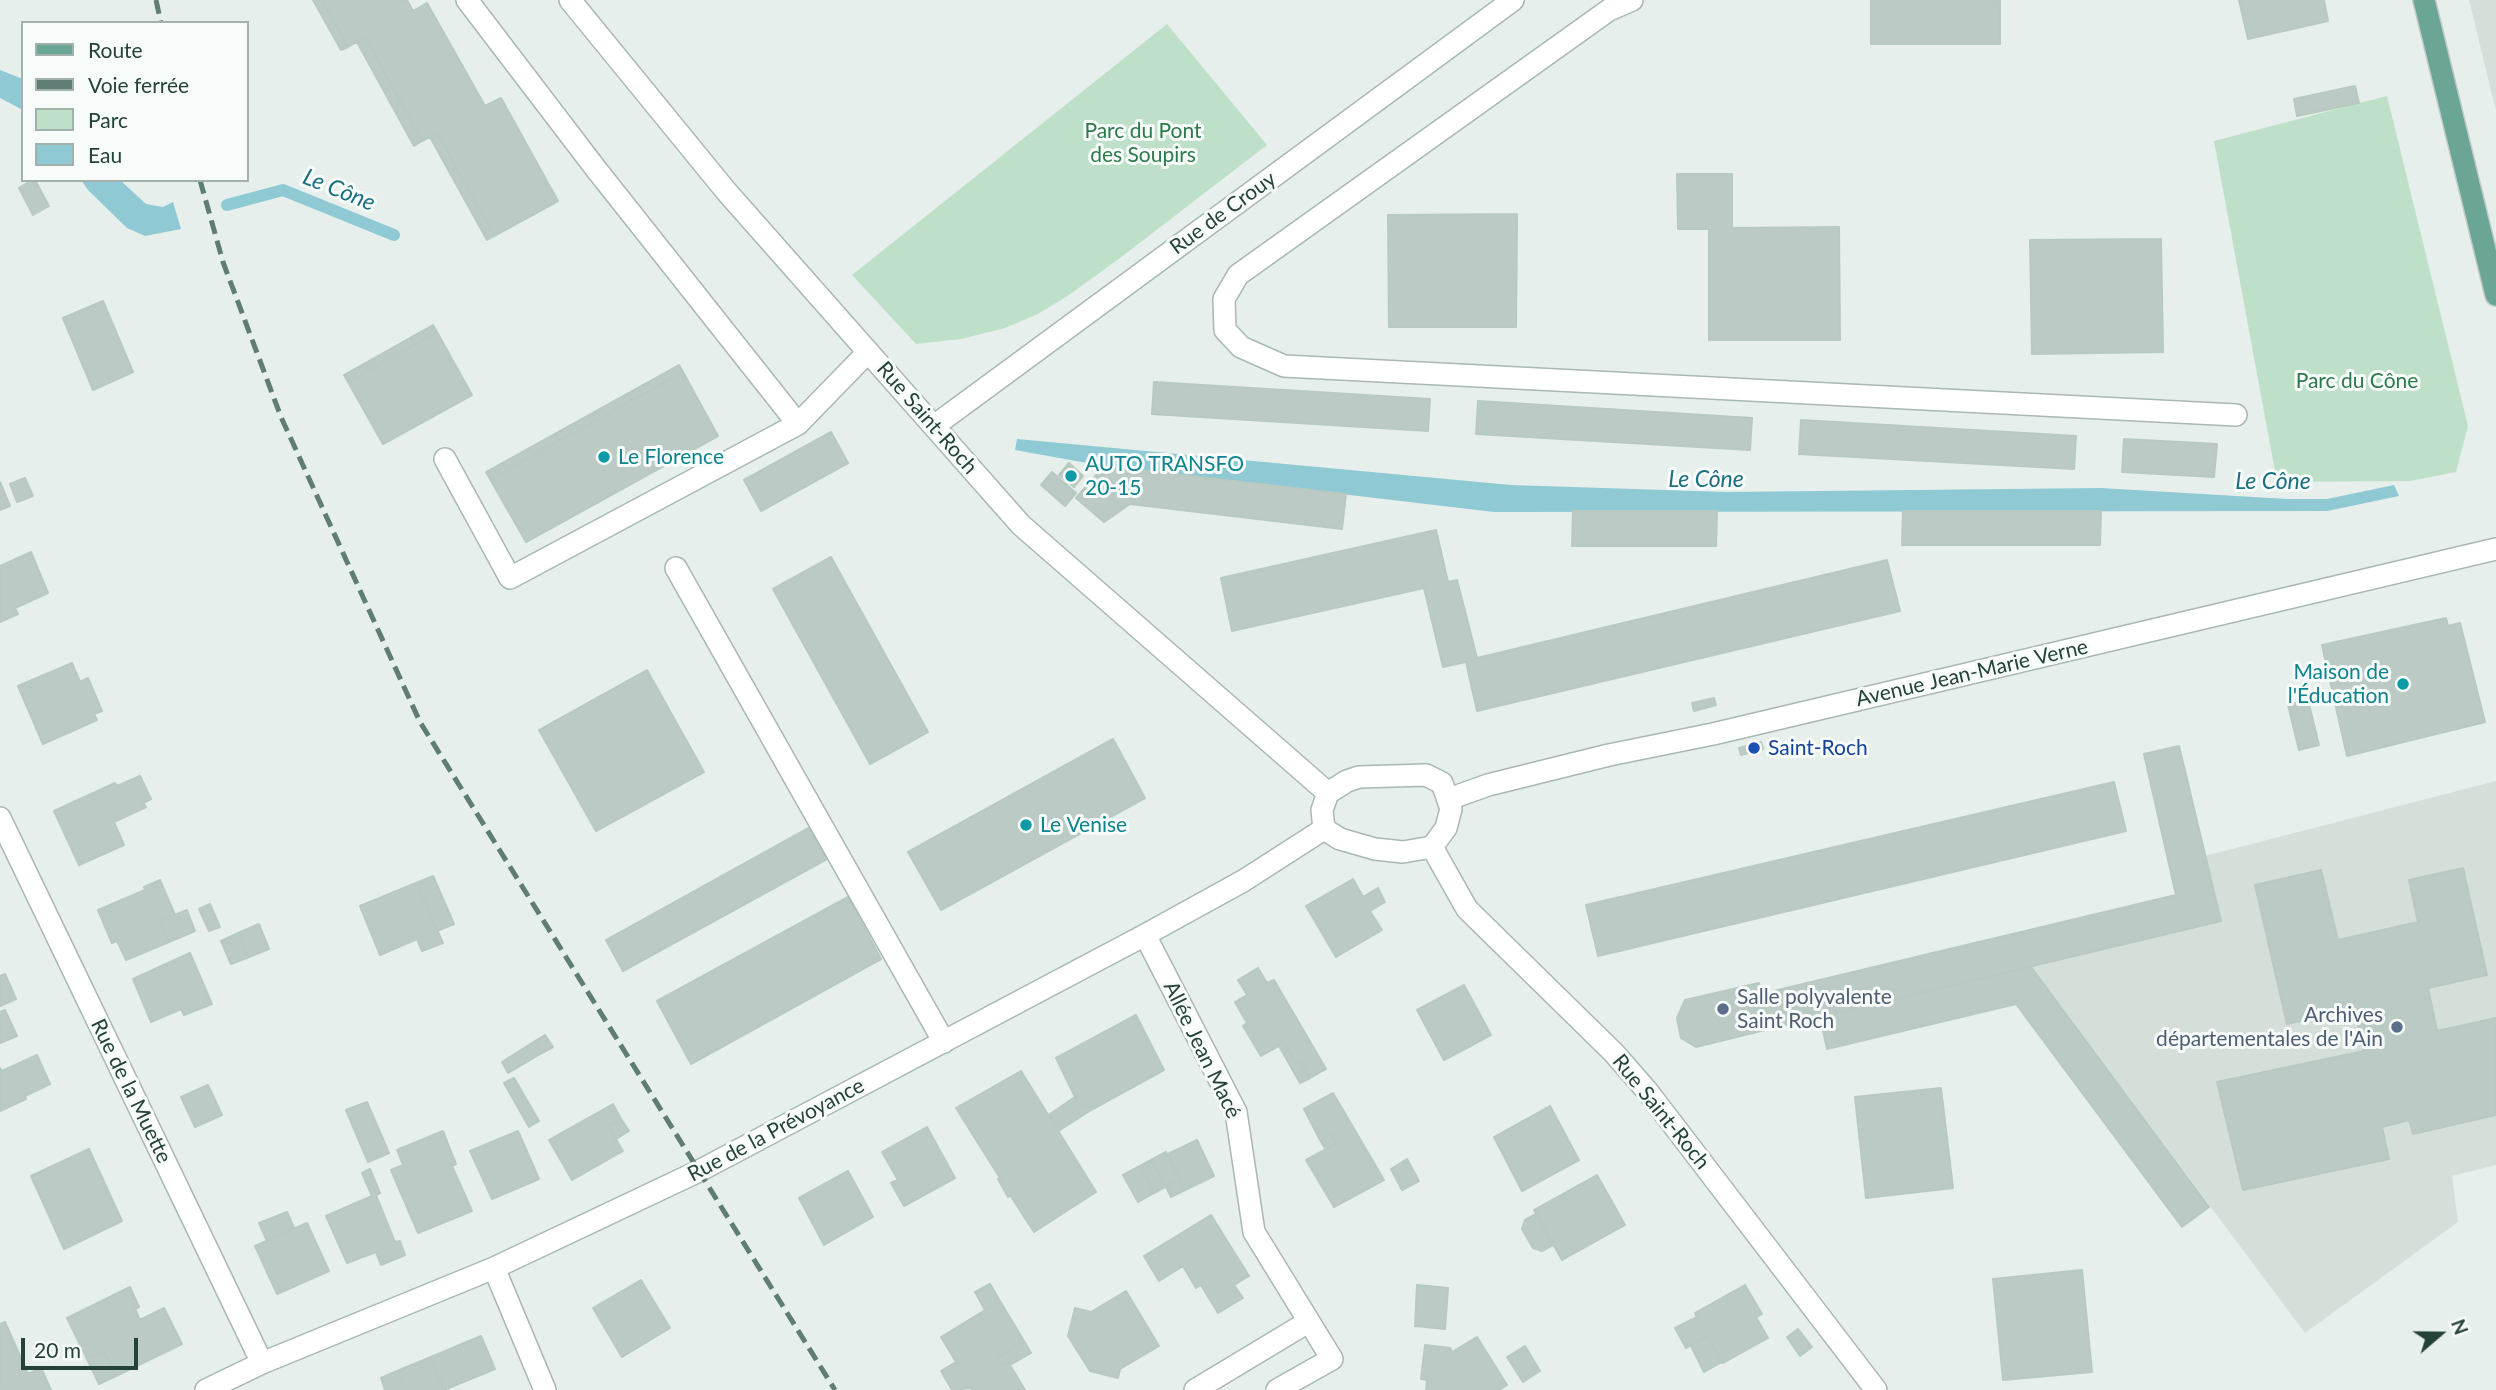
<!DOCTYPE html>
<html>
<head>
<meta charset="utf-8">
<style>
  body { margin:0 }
  #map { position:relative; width:2496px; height:1390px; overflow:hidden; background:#e6efeb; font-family:Lato,sans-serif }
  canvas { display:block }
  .legend { position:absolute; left:21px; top:21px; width:228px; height:161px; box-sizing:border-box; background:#f7fbf9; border:2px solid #a3b1ad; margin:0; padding:9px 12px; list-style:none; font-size:21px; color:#24423a }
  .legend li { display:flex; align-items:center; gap:14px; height:35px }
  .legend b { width:35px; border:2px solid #a3b1ad }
  .north { position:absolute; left:2405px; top:1299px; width:70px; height:70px; -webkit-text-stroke:5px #f7fbf9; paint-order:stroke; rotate:70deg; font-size:19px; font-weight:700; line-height:28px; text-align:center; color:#24423a }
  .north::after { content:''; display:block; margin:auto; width:24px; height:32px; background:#24423a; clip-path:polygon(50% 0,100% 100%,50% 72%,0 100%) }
  .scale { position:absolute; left:21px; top:1338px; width:117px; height:32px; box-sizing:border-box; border:4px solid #24423a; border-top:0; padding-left:9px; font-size:21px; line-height:24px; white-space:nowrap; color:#24423a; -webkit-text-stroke:5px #f7fbf9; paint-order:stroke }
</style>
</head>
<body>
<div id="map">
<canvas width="2496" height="1390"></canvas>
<ul class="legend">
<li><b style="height:9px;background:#6aa596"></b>Route</li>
<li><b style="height:9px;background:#5f7d75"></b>Voie ferrée</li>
<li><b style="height:19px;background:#bfe0c8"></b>Parc</li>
<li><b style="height:19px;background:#8ec9d4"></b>Eau</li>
</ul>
<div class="north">N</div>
<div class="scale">20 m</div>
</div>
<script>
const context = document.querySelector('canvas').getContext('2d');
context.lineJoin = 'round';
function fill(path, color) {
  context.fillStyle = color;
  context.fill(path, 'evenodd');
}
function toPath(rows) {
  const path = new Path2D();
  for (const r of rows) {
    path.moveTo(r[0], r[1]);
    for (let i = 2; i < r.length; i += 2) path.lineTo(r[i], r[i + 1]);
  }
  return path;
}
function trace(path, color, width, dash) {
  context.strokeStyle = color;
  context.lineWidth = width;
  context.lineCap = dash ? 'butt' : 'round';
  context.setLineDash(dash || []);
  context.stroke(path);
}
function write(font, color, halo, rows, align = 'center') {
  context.font = font + ' Lato,sans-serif';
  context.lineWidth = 6;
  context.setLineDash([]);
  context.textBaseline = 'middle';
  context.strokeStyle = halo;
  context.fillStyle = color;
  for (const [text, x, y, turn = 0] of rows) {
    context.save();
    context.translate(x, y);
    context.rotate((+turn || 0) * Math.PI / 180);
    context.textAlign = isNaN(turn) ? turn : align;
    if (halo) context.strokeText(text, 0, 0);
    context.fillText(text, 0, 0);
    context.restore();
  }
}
fill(toPath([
  [2469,0,2496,0,2496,111],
  [2496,781,2496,1165,2452,1176,2458,1222,2305,1333,2031,967,2220,921,2205,856]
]), '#d4dfda');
fill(toPath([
  [1167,24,1267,145,1120,258,1069,295,1038,314,1005,328,961,339,916,344,852,275],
  [2387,96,2468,426,2456,472,2410,481,2277,482,2214,141]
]), '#bfe0c8');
fill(toPath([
  [0,70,23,79,23,110,0,98],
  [81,180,120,180,146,204,163,207,173,202,181,229,145,236,127,228,88,190],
  [1017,439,1511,485,1726,492,2101,488,2287,499,2327,499,2394,485,2399,496,2327,511,1494,512,1104,466,1015,450]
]), '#8ec9d4');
trace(toPath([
  [227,205,283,190,394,235]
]), '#8ec9d4', 12);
const building = toPath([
  [313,0,322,0,348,47,341,50,313,0],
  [322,0,407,0,413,11,427,3,485,106,501,98,558,201,494,236,437,133,422,141,365,37,348,47,322,0],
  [1871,0,2000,0,2000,44,1871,44,1871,0],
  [2239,0,2324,0,2328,21,2248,39,2239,0],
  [365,37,422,141,414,146,357,42,365,37],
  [2355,86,2359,103,2297,116,2294,99,2355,86],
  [437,133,494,236,487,240,430,137,437,133],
  [1677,174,1732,174,1732,228,1839,227,1840,340,1709,340,1709,229,1678,229,1677,174],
  [32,180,35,180,49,206,33,215,19,188,32,180],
  [1517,214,1516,327,1389,327,1388,215,1517,214],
  [2161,239,2163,352,2032,354,2030,240,2161,239],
  [103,301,133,372,93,390,63,318,103,301],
  [433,325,437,332,348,382,344,375,433,325],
  [437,332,472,395,383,444,348,382,437,332],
  [679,365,683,372,490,479,486,472,679,365],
  [683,372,718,436,526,542,490,479,683,372],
  [1154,382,1430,399,1428,431,1152,414,1154,382],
  [1478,401,1752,418,1750,450,1476,434,1478,401],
  [1801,420,2076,436,2074,469,1799,454,1801,420],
  [831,432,848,463,761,511,744,480,831,432],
  [2124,439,2217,444,2214,477,2122,472,2124,439],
  [1069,463,1083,476,1074,487,1059,475,1069,463],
  [1104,466,1346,494,1342,529,1130,504,1104,522,1076,498,1104,466],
  [1052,472,1076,493,1065,506,1041,485,1052,472],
  [25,478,33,496,17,502,10,484,25,478],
  [0,482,10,506,0,510,0,482],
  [1573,511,1717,511,1716,546,1572,546,1573,511],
  [1903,511,2101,511,2100,545,1902,545,1903,511],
  [1436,530,1448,582,1457,580,1477,658,1887,560,1900,611,1477,711,1466,662,1443,667,1424,588,1232,631,1221,578,1436,530],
  [31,552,48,593,15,608,18,614,0,622,0,566,31,552],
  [831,557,928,732,870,764,773,589,831,557],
  [2446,618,2448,626,2460,623,2485,722,2347,756,2322,645,2446,618],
  [72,663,80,682,88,678,102,711,94,714,97,720,43,744,18,686,72,663],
  [647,670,704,772,596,831,539,730,647,670],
  [1714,698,1716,705,1694,711,1692,703,1714,698],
  [2308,700,2319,745,2299,750,2288,705,2308,700],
  [1113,739,1145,798,941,910,908,852,1113,739],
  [1761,742,1763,749,1741,755,1739,748,1761,742],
  [2179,746,2221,921,1769,1029,1761,994,2176,895,2144,754,2179,746],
  [140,776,151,799,143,803,146,807,114,822,124,845,79,865,54,811,115,783,117,786,140,776],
  [2114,782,2126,831,1598,956,1586,905,2114,782],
  [810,827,827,859,623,971,606,940,810,827],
  [2463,868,2487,975,2428,988,2437,1031,2496,1018,2496,1115,2413,1134,2409,1120,2382,1127,2389,1159,2243,1190,2217,1082,2364,1051,2354,1009,2287,1024,2255,885,2321,870,2338,940,2418,922,2409,880,2463,868],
  [433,876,454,924,437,931,416,883,433,876],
  [1353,879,1363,897,1378,888,1385,902,1370,911,1382,930,1336,957,1306,906,1353,879],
  [160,880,175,915,160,921,169,942,126,960,117,941,112,943,98,910,145,890,144,887,160,880],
  [416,883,443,943,422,951,417,939,380,955,360,906,416,883],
  [848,897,881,959,691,1064,657,1001,848,897],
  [210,904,220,927,209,931,199,909,210,904],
  [187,910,195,931,169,942,160,921,187,910],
  [259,924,269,949,249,957,238,933,259,924],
  [238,933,249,957,231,964,221,941,238,933],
  [190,953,212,1004,184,1015,181,1009,151,1022,133,979,190,953],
  [2031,967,2209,1207,2182,1227,2016,1004,1827,1049,1820,1017,2031,967],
  [1258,968,1267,983,1274,980,1326,1069,1310,1078,1300,1061,1296,1063,1283,1041,1278,1044,1279,1046,1261,1056,1243,1026,1247,1023,1235,1002,1247,995,1238,980,1258,968],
  [5,974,16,999,0,1006,0,976,5,974],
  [1759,983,1769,1029,1696,1047,1681,1038,1677,1018,1685,1000,1759,983],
  [1464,985,1491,1035,1444,1060,1417,1010,1464,985],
  [5,1010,17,1036,0,1043,0,1012,5,1010],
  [1136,1015,1164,1070,1091,1110,1087,1103,1080,1107,1056,1058,1136,1015],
  [545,1035,553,1047,542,1053,535,1041,545,1035],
  [535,1041,542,1053,508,1073,502,1062,535,1041],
  [1283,1041,1296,1063,1300,1061,1310,1078,1300,1083,1278,1044,1283,1041],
  [37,1055,50,1084,25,1096,26,1099,0,1111,0,1068,2,1071,37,1055],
  [1021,1071,1096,1192,1034,1232,1010,1195,1008,1197,998,1179,1000,1178,956,1108,1021,1071],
  [514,1078,539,1121,529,1127,504,1083,514,1078],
  [208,1085,222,1115,195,1127,181,1097,208,1085],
  [1941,1088,1953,1188,1866,1198,1855,1097,1941,1088],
  [1333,1093,1384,1180,1334,1207,1306,1160,1336,1144,1331,1134,1320,1140,1304,1109,1333,1093],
  [1075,1097,1080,1107,1087,1103,1091,1110,1060,1130,1050,1114,1075,1097],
  [367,1102,389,1153,368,1162,346,1110,367,1102],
  [613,1104,621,1119,608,1126,623,1151,572,1180,549,1140,613,1104],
  [1550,1106,1579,1160,1522,1191,1494,1137,1550,1106],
  [621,1119,629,1131,616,1139,608,1126,621,1119],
  [927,1127,955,1178,904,1206,891,1183,898,1180,882,1152,927,1127],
  [443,1131,456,1164,452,1166,472,1211,418,1233,391,1170,403,1165,397,1150,443,1131],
  [518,1131,539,1179,492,1199,470,1151,518,1131],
  [1331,1134,1336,1144,1326,1150,1320,1140,1331,1134],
  [1197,1140,1214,1176,1185,1190,1168,1154,1197,1140],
  [89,1149,122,1221,64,1249,31,1176,89,1149],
  [1166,1152,1180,1179,1165,1187,1151,1160,1166,1152],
  [1407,1159,1419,1181,1402,1190,1391,1169,1407,1159],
  [1151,1160,1165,1187,1154,1193,1140,1166,1151,1160],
  [1140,1166,1154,1193,1138,1202,1123,1175,1140,1166],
  [370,1169,380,1193,376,1195,395,1242,400,1241,405,1255,381,1265,376,1252,347,1263,326,1216,372,1196,362,1173,370,1169],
  [848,1171,873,1217,824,1245,799,1198,848,1171],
  [1597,1175,1625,1225,1562,1260,1534,1210,1597,1175],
  [1180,1179,1185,1190,1171,1197,1166,1187,1180,1179],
  [287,1212,294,1228,267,1241,259,1223,287,1212],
  [1536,1214,1553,1245,1542,1251,1533,1248,1522,1229,1525,1220,1536,1214],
  [1211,1215,1249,1276,1234,1285,1243,1298,1218,1313,1201,1285,1196,1288,1183,1266,1159,1281,1144,1256,1211,1215],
  [307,1223,329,1271,277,1294,255,1246,307,1223],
  [2082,1270,2092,1372,2003,1380,1993,1279,2082,1270],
  [641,1280,670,1328,622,1357,593,1308,641,1280],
  [990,1284,1000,1301,985,1310,975,1292,990,1284],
  [1417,1285,1448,1288,1445,1329,1415,1326,1417,1285],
  [1745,1285,1762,1314,1756,1317,1768,1338,1723,1363,1708,1336,1686,1348,1675,1328,1697,1317,1695,1313,1745,1285],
  [130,1287,139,1307,135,1309,140,1320,164,1308,182,1344,116,1376,104,1351,87,1359,67,1318,130,1287],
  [1126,1291,1159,1346,1120,1369,1118,1378,1090,1371,1068,1336,1075,1308,1091,1312,1126,1291],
  [1000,1301,1024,1341,997,1358,1000,1363,1010,1365,1025,1390,972,1390,971,1388,952,1390,941,1371,956,1362,941,1337,1000,1301],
  [5,1322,28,1374,41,1368,51,1390,0,1390,0,1324,5,1322],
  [1798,1329,1812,1347,1800,1356,1787,1337,1798,1329],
  [481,1336,495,1369,444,1390,431,1357,481,1336],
  [1708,1336,1722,1362,1704,1372,1691,1346,1708,1336],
  [1477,1337,1507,1385,1499,1390,1426,1390,1427,1380,1421,1379,1425,1345,1450,1348,1452,1352,1477,1337],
  [1024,1341,1031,1353,1010,1365,1000,1363,997,1358,1024,1341],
  [1525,1346,1540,1371,1523,1382,1507,1357,1525,1346],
  [104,1351,116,1376,99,1384,87,1359,104,1351],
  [431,1357,444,1390,404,1390,397,1371,431,1357],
  [397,1371,404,1390,385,1390,381,1378,397,1371]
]);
fill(building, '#bbcac4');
trace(building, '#b8c9c2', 2);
const service = toPath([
  [467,0,596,169,798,424],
  [1632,0,1609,10,1238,275,1224,299,1225,330,1241,347,1284,366,2236,415],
  [445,459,510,578,798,424,868,352],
  [676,568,944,1042]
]);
const minor = toPath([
  [934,426,1513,0],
  [0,818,262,1363],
  [1145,935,1236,1112,1254,1232,1332,1359,1277,1390],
  [494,1268,545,1390],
  [206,1390,262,1363,494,1268,699,1171,1145,935,1243,881,1324,829],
  [1195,1390,1308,1322]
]);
const tertiary = toPath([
  [570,0,726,191,1021,525,1328,793],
  [1426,775,1442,783,1451,809,1446,828,1432,847,1403,852,1375,849,1340,839,1324,829,1322,810,1328,793,1347,781,1359,777,1426,775],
  [1449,799,1488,785,1609,755,1713,734,2496,549],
  [1432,847,1467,909,1614,1053,1648,1092,1876,1390]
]);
const primary = toPath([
  [2424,0,2496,295]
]);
trace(service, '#a8b8b2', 24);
trace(minor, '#a8b8b2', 24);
trace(tertiary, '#a8b8b2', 24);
trace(primary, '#c2cac8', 24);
trace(service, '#fff', 21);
trace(minor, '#fff', 21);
trace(tertiary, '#fff', 21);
trace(primary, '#6aa596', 21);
trace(toPath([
  [156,0,161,23],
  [200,180,223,262,281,417,420,722,835,1390]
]), '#5f7d75', 5, [14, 7]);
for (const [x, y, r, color] of [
  [604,457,7,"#0f9aa8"],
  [1071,476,7,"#0f9aa8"],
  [2403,684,7,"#0f9aa8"],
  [1754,748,7,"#1a4fb4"],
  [1026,825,7,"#0f9aa8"],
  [1723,1009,7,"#5c6f8a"],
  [2397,1027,7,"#5c6f8a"]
]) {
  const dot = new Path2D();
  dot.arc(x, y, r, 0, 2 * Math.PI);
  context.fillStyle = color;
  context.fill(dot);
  trace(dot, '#f7fbf9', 2.5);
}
write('21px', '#2d7a4b', '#f7fbf9', [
  ["Parc du Pont",1143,131],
  ["des Soupirs",1143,155],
  ["Parc du Cône",2357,381]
]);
write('21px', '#24423a', '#f7fbf9', [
  ["Rue de Crouy",1223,213,-36],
  ["Rue Saint-Roch",927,418,49],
  ["Avenue Jean-Marie Verne",1972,673,-13],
  ["Allée Jean Macé",1202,1050,64],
  ["Rue de la Muette",131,1091,64],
  ["Rue Saint-Roch",1661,1112,51],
  ["Rue de la Prévoyance",776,1130,-28]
]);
write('21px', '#0d838f', '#f7fbf9', [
  ["Le Florence",618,457],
  ["AUTO TRANSFO",1085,464],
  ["20-15",1085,488],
  ["Maison de",2389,672,"right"],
  ["l'Éducation",2389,696,"right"],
  ["Le Venise",1040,825]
], 'left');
write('21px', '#164399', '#f7fbf9', [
  ["Saint-Roch",1768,748]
], 'left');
write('21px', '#4e5e75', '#f7fbf9', [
  ["Salle polyvalente",1737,997],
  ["Saint Roch",1737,1021],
  ["Archives",2383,1015,"right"],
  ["départementales de l'Ain",2383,1039,"right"]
], 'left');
write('italic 23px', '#1c6f80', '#f7fbf9', [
  ["Le Cône",339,190,22],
  ["Le Cône",1706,480],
  ["Le Cône",2273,482]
]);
</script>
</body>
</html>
